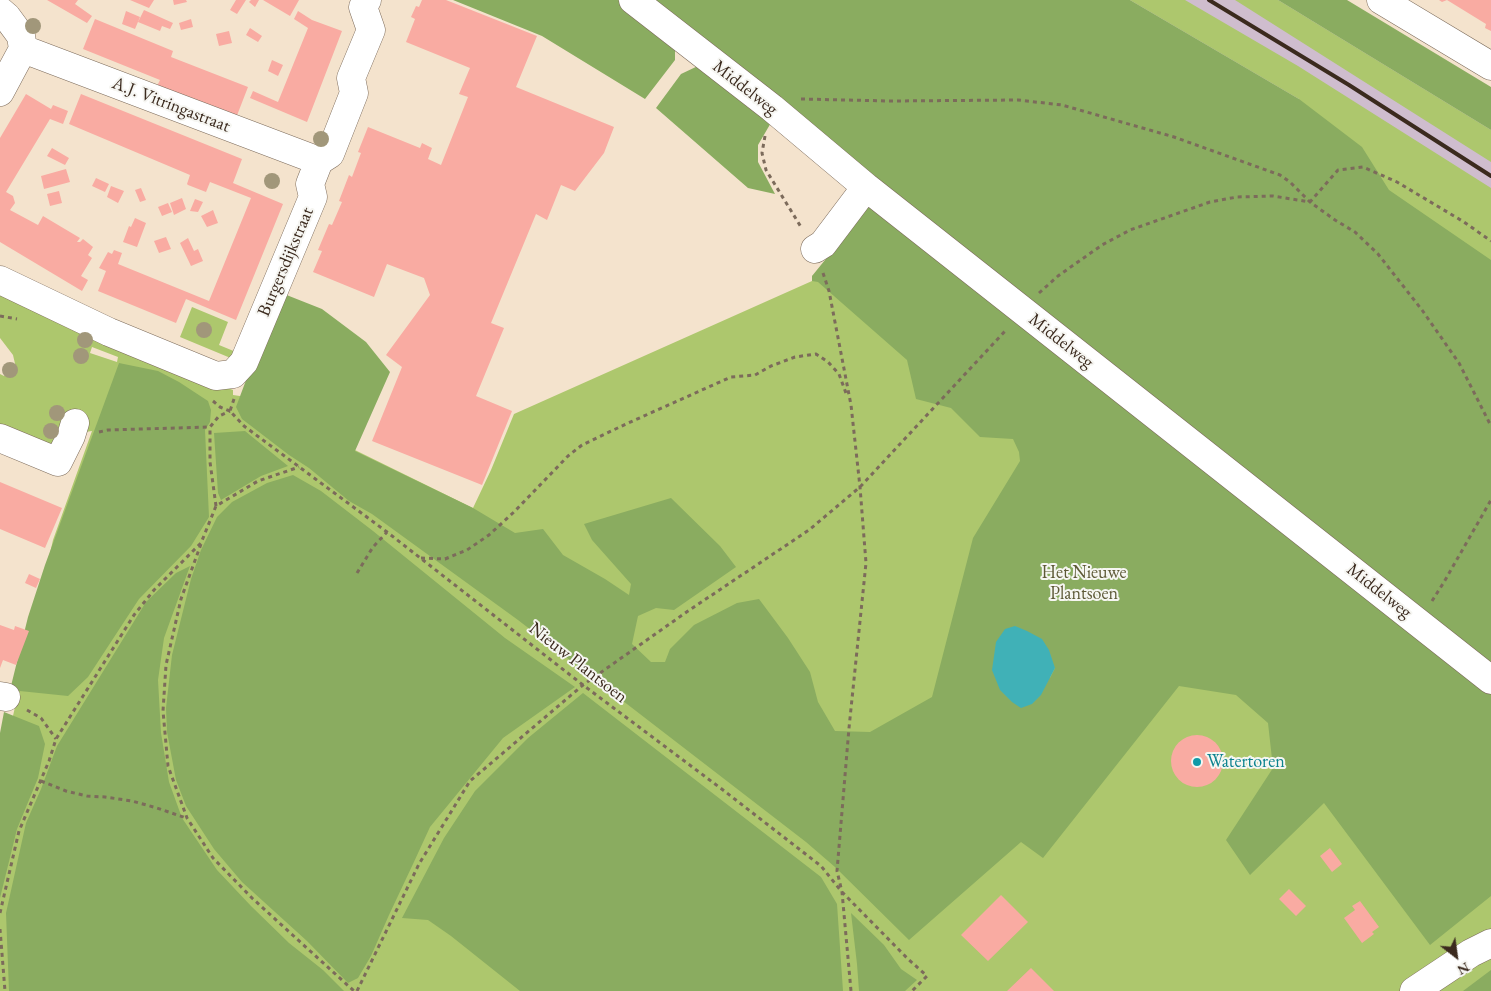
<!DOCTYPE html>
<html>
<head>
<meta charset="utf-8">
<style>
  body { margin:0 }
  #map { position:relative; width:1491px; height:991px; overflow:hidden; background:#f4e3cd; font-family:"EB Garamond",serif }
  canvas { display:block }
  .north { position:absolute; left:1431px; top:931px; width:50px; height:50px; -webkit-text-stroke:4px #f6f6f2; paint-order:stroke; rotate:150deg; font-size:14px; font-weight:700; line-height:20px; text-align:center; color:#3b2a1e }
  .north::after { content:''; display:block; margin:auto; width:18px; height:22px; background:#3b2a1e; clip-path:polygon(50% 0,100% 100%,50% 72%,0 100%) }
</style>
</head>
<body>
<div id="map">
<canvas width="1491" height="991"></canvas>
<div class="north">N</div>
</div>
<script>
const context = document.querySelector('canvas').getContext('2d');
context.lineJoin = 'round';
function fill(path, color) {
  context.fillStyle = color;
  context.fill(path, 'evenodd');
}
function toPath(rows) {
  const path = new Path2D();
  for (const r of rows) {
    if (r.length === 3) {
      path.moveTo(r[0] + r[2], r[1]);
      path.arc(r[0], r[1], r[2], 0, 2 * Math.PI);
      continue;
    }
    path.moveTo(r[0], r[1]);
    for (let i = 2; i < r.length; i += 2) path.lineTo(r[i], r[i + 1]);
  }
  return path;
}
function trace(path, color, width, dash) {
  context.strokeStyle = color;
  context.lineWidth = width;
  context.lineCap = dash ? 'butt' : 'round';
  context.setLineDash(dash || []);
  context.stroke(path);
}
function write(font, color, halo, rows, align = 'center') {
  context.font = font + ' "EB Garamond",serif';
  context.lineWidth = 4;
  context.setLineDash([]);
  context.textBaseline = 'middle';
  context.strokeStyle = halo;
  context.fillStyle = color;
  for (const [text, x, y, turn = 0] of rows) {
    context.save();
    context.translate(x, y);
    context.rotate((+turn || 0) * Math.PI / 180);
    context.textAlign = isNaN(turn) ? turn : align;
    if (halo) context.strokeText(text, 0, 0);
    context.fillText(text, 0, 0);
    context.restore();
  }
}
fill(toPath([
  [1130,0,1278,0,1491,130,1491,226,1299,99]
]), '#cfbdce');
fill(toPath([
  [1130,0,1185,0,1298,66,1491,188,1491,991,0,991,0,773,53,540,92,431,78,433,63,417,51,448,0,427,0,374,4,376,13,376,16,368,13,355,0,338,0,290,96,336,233,390,233,395,247,397,473,508,491,470,514,414,812,281,812,276,1299,99],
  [92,347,118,357,117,362,90,353],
  [1235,0,1278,0,1491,130,1491,162],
  [192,307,228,322,219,345,236,352,233,359,180,337]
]), '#adc76d');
fill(toPath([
  [453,0,618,0,675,46,675,60,645,99,542,36],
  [647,0,1130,0,1299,99,1362,147,1389,190,1491,260,1491,668],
  [1278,0,1347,0,1491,87,1491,130],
  [700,65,772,121,758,145,758,162,775,194,748,188,656,108,681,74],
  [869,206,1491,689,1491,896,1430,945,1324,803,1250,875,1226,840,1273,768,1268,723,1236,695,1179,686,1043,858,1021,842,909,940,835,867,806,842,518,620,372,514,349,501,309,468,289,455,242,419,236,407,279,292,322,309,366,342,390,372,355,451,473,508,515,533,543,529,563,555,605,579,629,595,631,584,592,540,584,524,671,498,720,546,736,567,674,610,656,608,638,616,632,644,651,662,665,662,670,649,694,625,737,603,759,599,788,638,810,672,818,702,835,731,870,732,932,697,973,538,1020,461,1019,452,1013,439,980,437,951,408,916,399,907,360,818,282,812,281,812,276],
  [1015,626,1055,668,1050,678],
  [119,363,158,371,179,382,208,401,211,410,210,422,205,430,209,517,191,546,139,599,88,677,68,696,10,690,28,617,45,565],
  [245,431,288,466,261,476,221,500,218,493,214,433],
  [293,475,321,491,373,531,505,638,575,687,503,738,430,827,413,864,389,915,371,956,358,978,348,983,307,941,242,882,214,849,186,806,176,780,167,732,166,708,172,655,191,579,201,550,217,517,232,502,267,483],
  [190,566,164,638,158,680,161,733,169,782,182,818,217,870,251,906,289,943,323,970,344,991,9,991,6,913,26,823,41,789,57,746,146,602,176,573],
  [583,693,821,877,837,904,843,991,520,991,451,936,428,920,402,918,444,838,475,791,528,738],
  [4,712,39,726,45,744,38,778,17,829,0,898,0,733],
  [851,913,884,945,901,969,917,980,905,991,859,991,857,964],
  [1491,970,1491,991,1463,991]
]), '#8aac60');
fill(toPath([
  [1015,626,1027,631,1042,639,1049,650,1055,668,1041,695,1032,704,1021,708,1012,702,1000,690,992,670,996,642,1005,629]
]), '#40b1b7');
fill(toPath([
  [47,0,78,0,75,4,92,16,87,23],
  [130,0,154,0,149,8],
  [173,0,186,0,187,2,174,5],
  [236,0,246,0,237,14,230,10],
  [251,0,259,0,255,7,249,2],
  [263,0,299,0,290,16],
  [422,0,446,0,537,36,516,87,614,127,604,153,575,191,561,185,547,220,536,214,491,323,504,328,476,396,512,411,482,485,372,441,402,367,386,355,430,295,424,278,387,264,374,297,313,272,322,251,318,250,329,224,332,225,342,202,339,201,349,175,352,177,361,153,358,152,368,127,420,148,422,143,432,148,428,159,441,165,468,97,459,94,470,68,406,42,415,19,411,17,416,6,419,7],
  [1439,0,1491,0,1491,31,1485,28,1486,24,1447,0,1442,2],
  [144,10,173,23,170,29,162,26,160,31,138,22],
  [126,11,140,17,135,29,122,24],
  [298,11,312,20,342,31,307,122,250,98,253,91,278,102,308,28,294,19],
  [95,19,173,51,171,57,248,87,236,118,157,86,160,80,83,49],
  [191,19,193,27,181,30,179,23],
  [250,28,262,36,258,42,246,35],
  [229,31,232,43,219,46,216,34],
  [272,60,283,65,278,76,268,71],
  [26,94,51,109,53,105,68,111,63,124,50,119,6,192,13,196,15,203,10,210,38,225,43,216,80,238,77,242,80,242,83,239,93,247,88,255,92,258,81,276,88,280,82,291,0,242,0,138],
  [81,94,242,159,233,183,283,204,236,320,186,299,176,323,98,291,106,271,99,268,108,252,112,254,114,250,122,253,118,264,209,301,251,198,210,182,206,192,188,185,187,184,190,175,69,124],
  [52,148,69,158,65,165,47,156],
  [66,169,70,182,44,189,41,176],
  [96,178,109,184,105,192,92,186],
  [111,186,124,191,118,203,107,197],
  [141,188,146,200,140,202,135,190],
  [59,191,62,203,50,206,47,194],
  [182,198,186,209,174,215,170,203],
  [195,199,203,202,198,212,190,211],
  [168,203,172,212,162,216,158,207],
  [213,210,218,223,207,227,201,216],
  [135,218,146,223,137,247,123,242,129,226,131,227],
  [166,237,171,249,159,253,154,241],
  [188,238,194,251,198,249,203,261,191,266,180,243],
  [0,482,62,508,45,548,0,529],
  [29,574,40,579,36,588,25,583],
  [0,625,14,630,15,626,29,631,16,665,3,660,0,668],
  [1197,761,26],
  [1330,848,1342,864,1332,872,1320,856],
  [1289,889,1306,906,1296,916,1279,899],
  [1001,895,1028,922,988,961,961,935],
  [1360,901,1379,927,1372,932,1374,934,1362,943,1344,918,1355,910,1352,906],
  [1031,968,1054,991,1007,991]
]), '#f9aba2');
const street = toPath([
  [633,0,772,108,866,187,1491,680],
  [1381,0,1491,66],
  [0,11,7,17,21,36,23,49,0,92],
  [23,49,319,161],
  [815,249,823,244,866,187],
  [0,280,109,332,216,376,233,374,244,362,313,197,310,184,319,161,330,154,354,93,351,78,371,30,363,7,367,0],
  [0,438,58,462,71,436,75,423],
  [0,696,6,697]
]);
const secondary = toPath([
  [1414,991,1471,953,1491,943]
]);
trace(street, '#7c6b5b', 29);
trace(secondary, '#7c6b5b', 29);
trace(toPath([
  [801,99,890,101,1018,100,1062,105,1174,137,1280,175,1290,182,1310,202,1335,220,1355,232,1378,254,1422,310,1459,363,1491,426],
  [765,136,762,153,766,170,801,227],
  [823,273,829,291,851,405,860,487,866,563,849,728,837,871,842,892,851,991],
  [1039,293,1058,276,1102,245,1130,230,1210,202,1237,197,1273,196,1310,202,1338,170,1363,167,1397,182,1464,222,1491,241],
  [0,316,17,319],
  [234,399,230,411,244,426,387,532,583,685,723,790,821,866,842,892,908,959,927,976,912,991],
  [213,401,220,407,230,411],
  [99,432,108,430,210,427],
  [216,506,210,462,210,427,219,416,230,411],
  [201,544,181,599,166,665,163,711,168,766,187,818,213,858,252,898,354,991],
  [421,558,445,559,467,550,489,535,514,512,568,456,582,445,626,424,731,377,755,375,771,366,795,357,816,354,828,362,839,374,847,396],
  [357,573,373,547,387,532],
  [1432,601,1444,582,1491,500],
  [27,710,41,718,56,739],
  [41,781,66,791,87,796,105,797,132,801,157,808,186,818],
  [0,913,19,831,49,761,56,739,134,615,154,590,201,543,216,506,258,481,299,467],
  [0,929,5,991],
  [357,991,419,864,470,781,583,685,688,611,809,530,860,487,1007,329]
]), '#7c6b5b', 3, [4, 4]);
trace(street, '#fff', 28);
trace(secondary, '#fff', 28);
trace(toPath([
  [1209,0,1349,85,1491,176]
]), '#3b2a1e', 4);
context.fillStyle = '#a1977a';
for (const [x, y] of [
  [33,26],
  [321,139],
  [272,181],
  [204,330],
  [85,340],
  [81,356],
  [10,370],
  [57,413],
  [51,431]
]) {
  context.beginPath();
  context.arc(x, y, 8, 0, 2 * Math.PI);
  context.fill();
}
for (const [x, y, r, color] of [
  [1197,762,5,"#0f9aa8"]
]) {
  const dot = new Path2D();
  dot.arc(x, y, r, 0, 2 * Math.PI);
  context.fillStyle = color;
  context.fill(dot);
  trace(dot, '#f6f6f2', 2);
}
write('18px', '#3b2a1e', '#f6f6f2', [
  ["Middelweg",745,88,38],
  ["A.J. Vitringastraat",171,105,21],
  ["Burgersdijkstraat",286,262,-67],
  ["Middelweg",1061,341,38],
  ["Middelweg",1379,591,38],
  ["Nieuw Plantsoen",578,663,38]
]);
write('18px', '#5d5936', '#f6f6f2', [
  ["Het Nieuwe",1084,573],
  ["Plantsoen",1084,594]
]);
write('18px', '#0d838f', '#f6f6f2', [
  ["Watertoren",1207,762]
], 'left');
</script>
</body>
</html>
